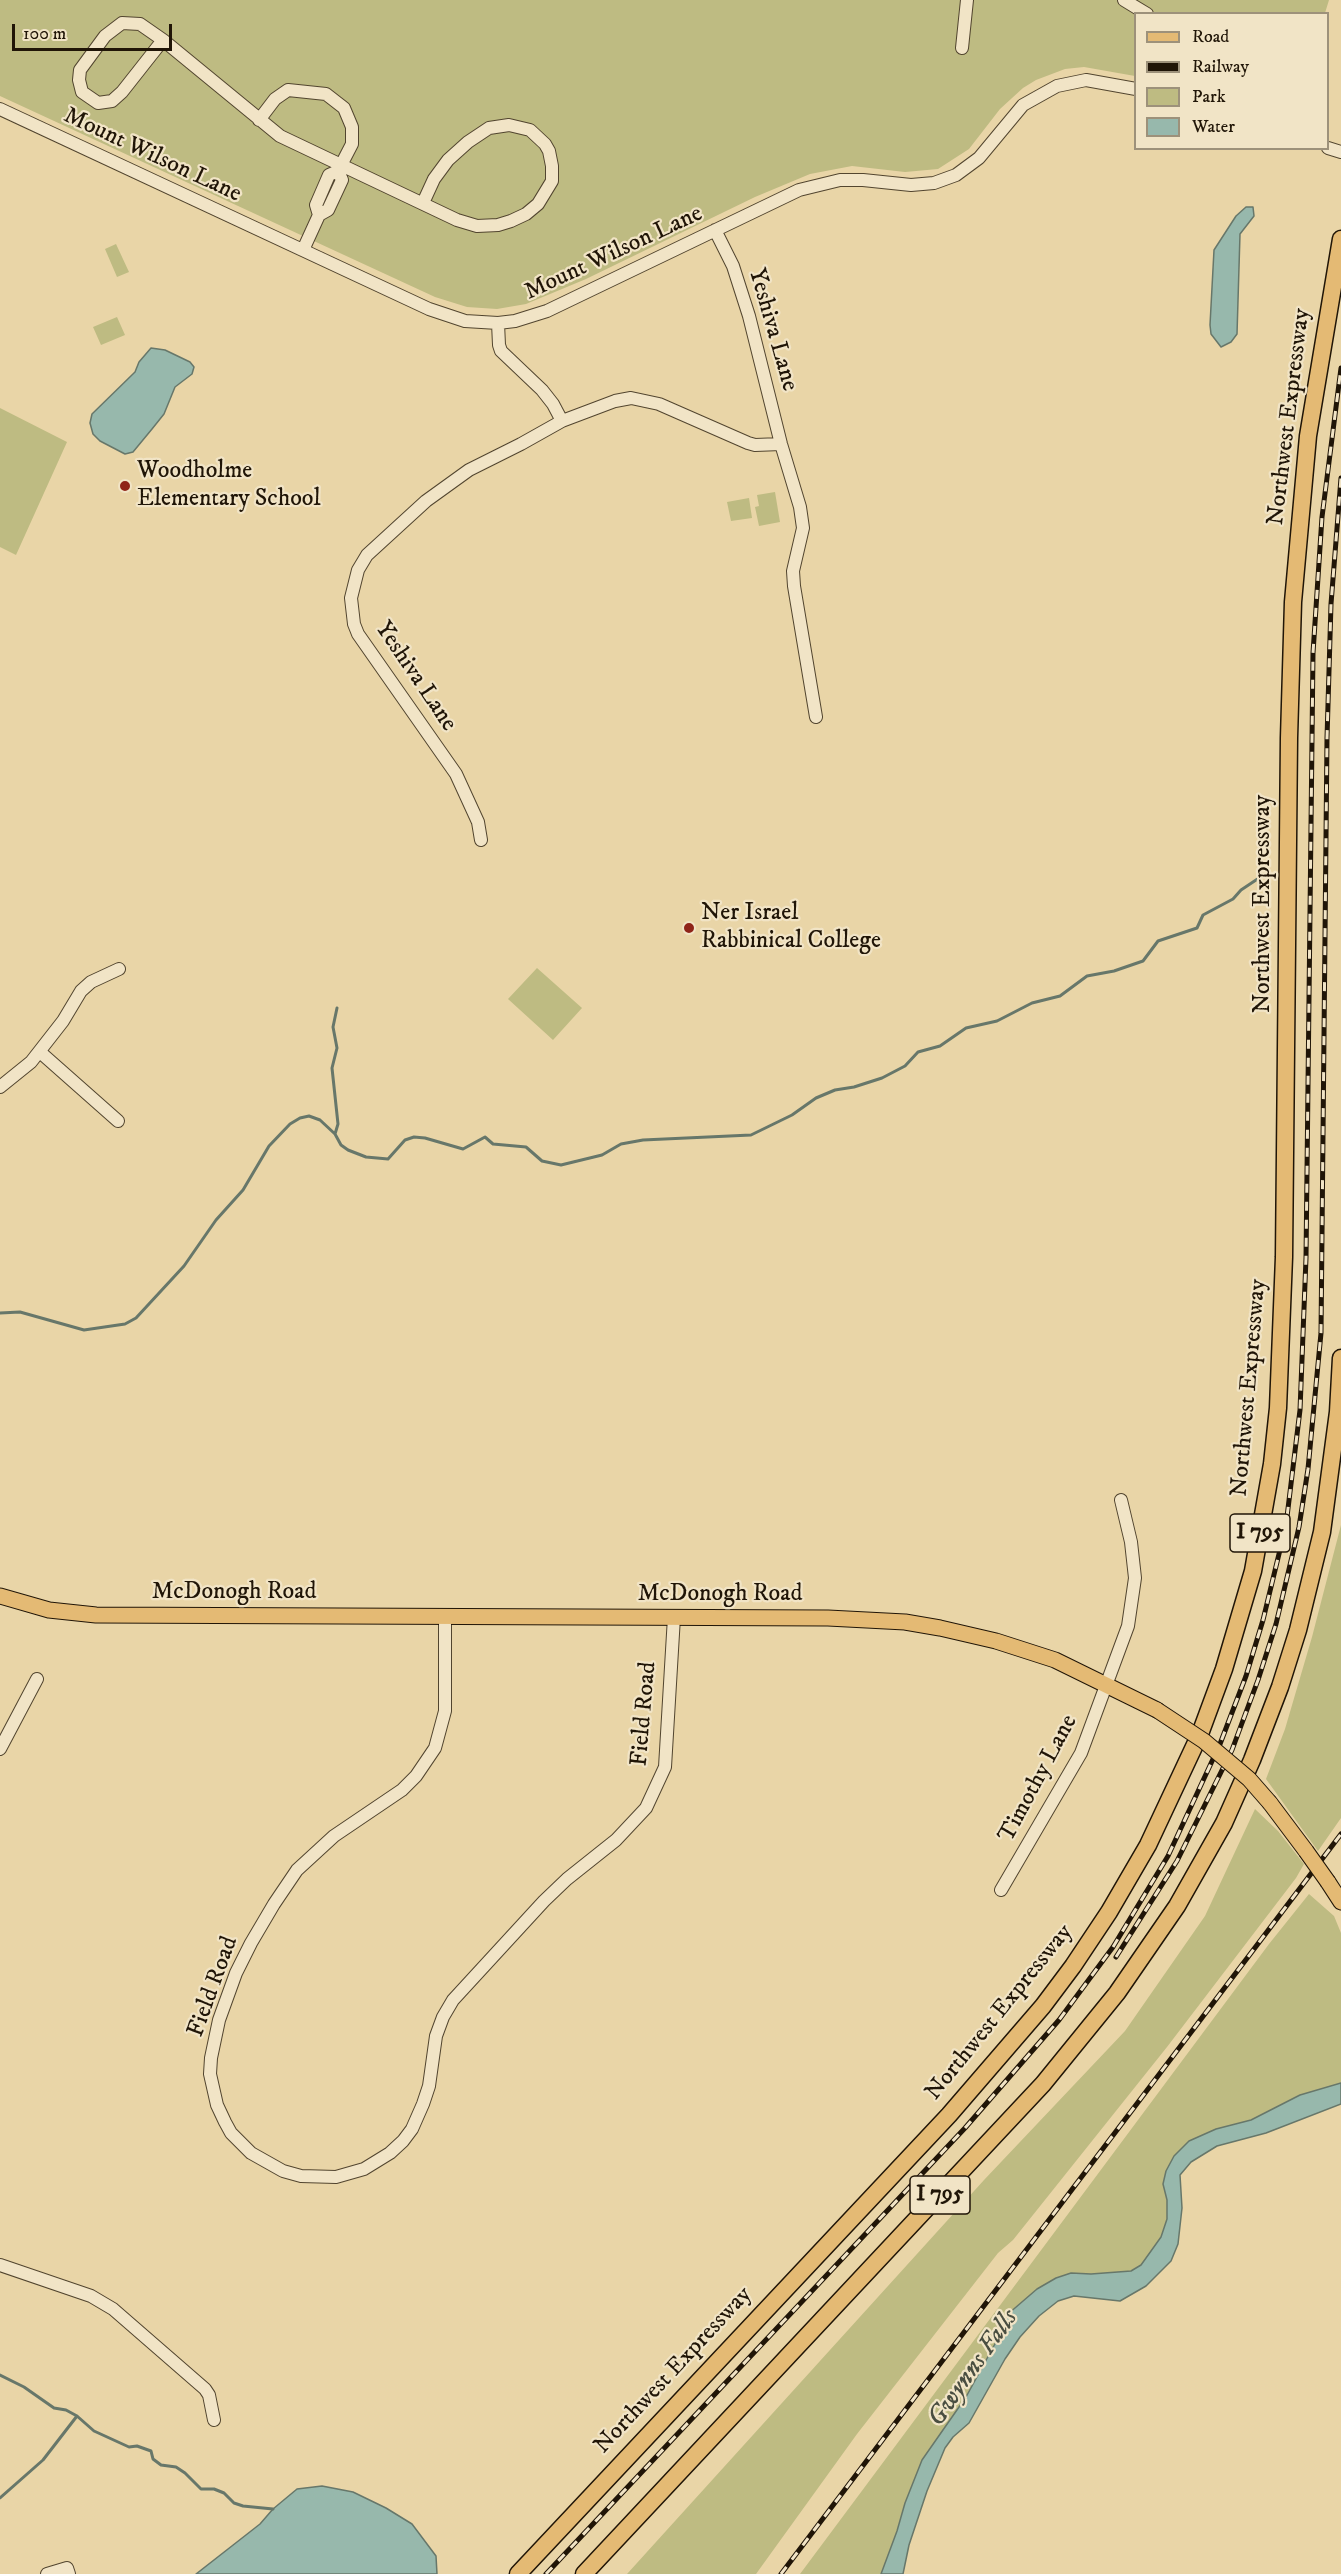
<!DOCTYPE html>
<html>
<head>
<meta charset="utf-8">
<style>
  body { margin:0 }
  #map { position:relative; width:1341px; height:2574px; overflow:hidden; background:#e9d5a7; font-family:"IM FELL DW Pica",serif }
  canvas { display:block }
  .legend { position:absolute; left:1134px; top:12px; width:195px; height:138px; box-sizing:border-box; background:#f1e4c6; border:2px solid #9d917a; margin:0; padding:8px 10px; list-style:none; font-size:18px; color:#201507 }
  .legend li { display:flex; align-items:center; gap:12px; height:30px }
  .legend b { width:30px; border:2px solid #9d917a }
  .scale { position:absolute; left:12px; top:24px; width:160px; height:27px; box-sizing:border-box; border:3px solid #201507; border-top:0; padding-left:8px; font-size:18px; line-height:21px; white-space:nowrap; color:#201507; -webkit-text-stroke:4px #f1e4c6; paint-order:stroke }
</style>
</head>
<body>
<div id="map">
<canvas width="1341" height="2574"></canvas>
<ul class="legend">
<li><b style="height:8px;background:#e4ba74"></b>Road</li>
<li><b style="height:8px;background:#201507"></b>Railway</li>
<li><b style="height:16px;background:#bebb82"></b>Park</li>
<li><b style="height:16px;background:#97b8ac"></b>Water</li>
</ul>
<div class="scale">100 m</div>
</div>
<script>
const context = document.querySelector('canvas').getContext('2d');
context.lineJoin = 'round';
function fill(path, color) {
  context.fillStyle = color;
  context.fill(path, 'evenodd');
}
function toPath(rows) {
  const path = new Path2D();
  for (const r of rows) {
    path.moveTo(r[0], r[1]);
    for (let i = 2; i < r.length; i += 2) path.lineTo(r[i], r[i + 1]);
  }
  return path;
}
function trace(path, color, width, dash) {
  context.strokeStyle = color;
  context.lineWidth = width;
  context.lineCap = dash ? 'butt' : 'round';
  context.setLineDash(dash || []);
  context.stroke(path);
}
function write(font, color, halo, rows, align = 'center') {
  context.font = font + ' "IM FELL DW Pica",serif';
  context.lineWidth = 4.5;
  context.setLineDash([]);
  context.textBaseline = 'middle';
  context.strokeStyle = halo;
  context.fillStyle = color;
  for (const [text, x, y, turn = 0] of rows) {
    context.save();
    context.translate(x, y);
    context.rotate((+turn || 0) * Math.PI / 180);
    context.textAlign = isNaN(turn) ? turn : align;
    if (halo) context.strokeText(text, 0, 0);
    context.fillText(text, 0, 0);
    context.restore();
  }
}
fill(toPath([
  [0,0,1329,0,1325,13,1136,14,1135,76,1084,67,1065,69,1036,80,1023,88,1000,109,969,149,938,169,905,172,852,166,810,174,755,197,586,279,526,304,497,309,467,307,435,297,0,96],
  [116,244,129,272,117,277,105,249],
  [117,317,125,335,101,345,93,327],
  [0,408,67,442,16,555,0,547],
  [775,492,780,522,759,526,755,507,759,506,757,495],
  [749,498,752,518,731,521,727,502],
  [537,968,582,1008,553,1040,508,999],
  [1341,1525,1341,1818,1318,1851,1266,1779,1285,1729,1312,1637],
  [1255,1809,1278,1831,1304,1864,1296,1878,1167,2047,1013,2240,998,2253,857,2434,756,2574,627,2574,984,2180,1125,2031,1205,1916],
  [1309,1894,1334,1916,1341,1933,1341,2083,1300,2095,1251,2120,1216,2129,1189,2141,1163,2184,1167,2200,1167,2219,1161,2237,1141,2265,1131,2271,1091,2274,1071,2273,1056,2278,1037,2289,1008,2314,996,2342,966,2397,922,2460,905,2503,897,2531,881,2574,800,2574,1269,1944]
]), '#bebb82');
const water = toPath([
  [1246,207,1253,207,1254,216,1240,234,1237,334,1231,342,1221,347,1211,334,1210,325,1214,250,1236,216,1246,207],
  [151,348,165,350,190,362,194,367,192,374,175,387,164,414,152,429,133,452,125,454,100,441,93,434,90,423,92,414,135,372,139,362,151,348],
  [1341,2083,1341,2104,1266,2133,1217,2146,1191,2162,1180,2175,1182,2208,1178,2244,1171,2261,1146,2286,1120,2301,1074,2296,1058,2301,1039,2316,1020,2337,1005,2359,969,2423,953,2437,945,2448,927,2491,909,2545,903,2574,881,2574,897,2531,905,2503,922,2460,966,2397,996,2342,1008,2314,1037,2289,1056,2278,1071,2273,1091,2274,1131,2271,1141,2265,1161,2237,1167,2219,1167,2200,1163,2184,1166,2171,1174,2156,1189,2141,1216,2129,1251,2120,1300,2095,1341,2083],
  [322,2486,353,2492,386,2508,412,2524,436,2556,437,2574,196,2574,260,2524,273,2509,297,2489,322,2486]
]);
fill(water, '#97b8ac');
trace(water, '#67776a', 1.5);
trace(toPath([
  [335,1134,338,1124,332,1068,337,1048,333,1027,337,1008],
  [0,1313,20,1312,84,1330,125,1324,136,1318,184,1266,216,1220,243,1190,269,1146,290,1124,300,1118,309,1116,320,1120,335,1134,341,1145,348,1150,366,1157,388,1159,405,1140,414,1137,425,1138,463,1149,485,1137,493,1144,526,1147,542,1161,561,1165,602,1155,621,1144,643,1140,751,1135,792,1115,816,1098,835,1090,854,1087,882,1078,905,1066,918,1052,940,1046,966,1028,997,1021,1032,1003,1060,996,1087,976,1114,971,1143,961,1158,941,1197,928,1203,915,1233,899,1241,890,1259,878],
  [0,2375,24,2387,54,2408,66,2410,77,2416,94,2431,129,2447,137,2446,151,2451,153,2459,161,2465,176,2467,185,2473,201,2489,214,2489,224,2493,234,2503,243,2506,273,2509],
  [0,2498,43,2460,77,2416]
]), '#67776a', 3);
const minor = toPath([
  [1124,0,1147,14],
  [163,40,122,92,112,101,98,103,82,92,79,80,80,70,105,36,122,23,140,24,163,40,280,136,457,220,477,226,498,225,511,221,526,214,538,204,552,181,552,166,549,151,545,144,530,130,509,125,489,128,468,142,448,160,434,179,423,203],
  [962,48,967,0],
  [0,109,429,309,465,321,498,323,515,321,547,311,799,190,840,180,863,180,911,185,934,183,956,175,979,158,1023,105,1057,86,1086,80,1136,89],
  [259,120,275,99,288,90,326,94,344,108,352,127,352,144,338,171,329,175,316,205,319,215],
  [1328,148,1341,152],
  [715,230,733,266,749,316,781,444,800,507,803,528,793,571,794,586,816,717],
  [303,250,319,215,328,210,342,180,338,171],
  [498,323,499,345,501,351,542,390,553,404,562,421,615,401,631,398,659,404,748,443,755,445,781,444],
  [481,840,478,822,456,774,358,634,354,624,351,598,358,570,367,555,426,501,469,470,521,444,562,421],
  [40,1052,118,1121],
  [0,1087,31,1062,63,1021,81,991,91,982,119,969],
  [445,1617,445,1711,435,1748,416,1776,402,1790,334,1836,297,1870,274,1904,251,1943,236,1973,219,2020,211,2058,210,2074,217,2105,225,2122,231,2133,251,2153,283,2171,301,2176,336,2177,364,2169,390,2153,403,2141,412,2129,423,2104,429,2086,436,2036,443,2017,453,2000,544,1901,567,1879,616,1840,646,1808,665,1767,674,1617],
  [0,1749,37,1679],
  [1001,1890,1081,1753,1128,1626,1135,1578,1131,1542,1121,1500],
  [0,2265,91,2296,113,2309,205,2389,209,2395,214,2420],
  [47,2574,67,2568,69,2574]
]);
const major = toPath([
  [0,1596,49,1610,96,1615,828,1618,905,1622,940,1628,996,1641,1055,1660,1157,1710],
  [1270,1803,1306,1851],
  [1328,1882,1341,1902]
]);
const highway = toPath([
  [518,2574,949,2115,1043,2006,1073,1966,1109,1912,1148,1845,1200,1734,1224,1669,1253,1571,1272,1464,1278,1408,1284,1257,1289,738,1293,602,1308,436,1341,239],
  [584,2574,1043,2084,1117,1993,1177,1906,1224,1823,1252,1760,1280,1687,1298,1630,1322,1532,1338,1412,1341,1358]
]);
trace(minor, '#52452f', 14);
trace(major, '#201507', 17);
trace(highway, '#201507', 19);
trace(minor, '#f1e4c6', 12);
trace(major, '#e4ba74', 15);
trace(highway, '#e4ba74', 16);
const rail = toPath([
  [1116,1957,1177,1861,1232,1750,1258,1680,1276,1624,1299,1527,1308,1469,1321,1333,1327,738,1331,604,1341,478],
  [546,2574,965,2128,1059,2020,1113,1947,1168,1856,1220,1744,1246,1676,1263,1620,1286,1525,1300,1410,1306,1258,1313,653,1322,517,1341,368],
  [781,2574,1341,1834]
]);
trace(rail, '#201507', 5);
trace(rail, '#f1e4c6', 3, [9]);
const majorBridge = toPath([
  [1157,1710,1204,1741,1249,1779,1270,1803],
  [1306,1851,1328,1882]
]);
trace(majorBridge, '#201507', 17, []);
trace(majorBridge, '#e4ba74', 15);
for (const [x, y, r, color] of [
  [125,486,6,"#8f2418"],
  [689,928,6,"#8f2418"]
]) {
  const dot = new Path2D();
  dot.arc(x, y, r, 0, 2 * Math.PI);
  context.fillStyle = color;
  context.fill(dot);
  trace(dot, '#f1e4c6', 2);
}
for (const [x, y, w] of [
  [1260,1533,60],
  [940,2195,60]
]) {
  const box = new Path2D();
  box.roundRect(x - w / 2, y - 19, w, 38, 4.5);
  context.fillStyle = '#f1e4c6';
  context.fill(box);
  trace(box, '#201507', 1.5);
}
write('bold 22px', '#201507', null, [
  ["I 795",1260,1533],
  ["I 795",940,2195]
]);
write('24px', '#201507', '#f1e4c6', [
  ["Mount Wilson Lane",152,156,25],
  ["Mount Wilson Lane",614,254,-25],
  ["Yeshiva Lane",772,330,74],
  ["Northwest Expressway",1290,417,-83],
  ["Yeshiva Lane",415,677,56],
  ["Northwest Expressway",1264,904,-90],
  ["Northwest Expressway",1250,1388,-85],
  ["McDonogh Road",234,1593],
  ["McDonogh Road",720,1595],
  ["Field Road",645,1714,-85],
  ["Timothy Lane",1039,1779,-62],
  ["Field Road",214,1987,-70],
  ["Northwest Expressway",1000,2013,-51],
  ["Northwest Expressway",674,2371,-47]
]);
write('24px', '#201507', '#f1e4c6', [
  ["Woodholme",137,472],
  ["Elementary School",137,500],
  ["Ner Israel",701,914],
  ["Rabbinical College",701,942]
], 'left');
write('italic 26px', '#4a4e41', '#f1e4c6', [
  ["Gwynns Falls",974,2369,-55]
]);
</script>
</body>
</html>
